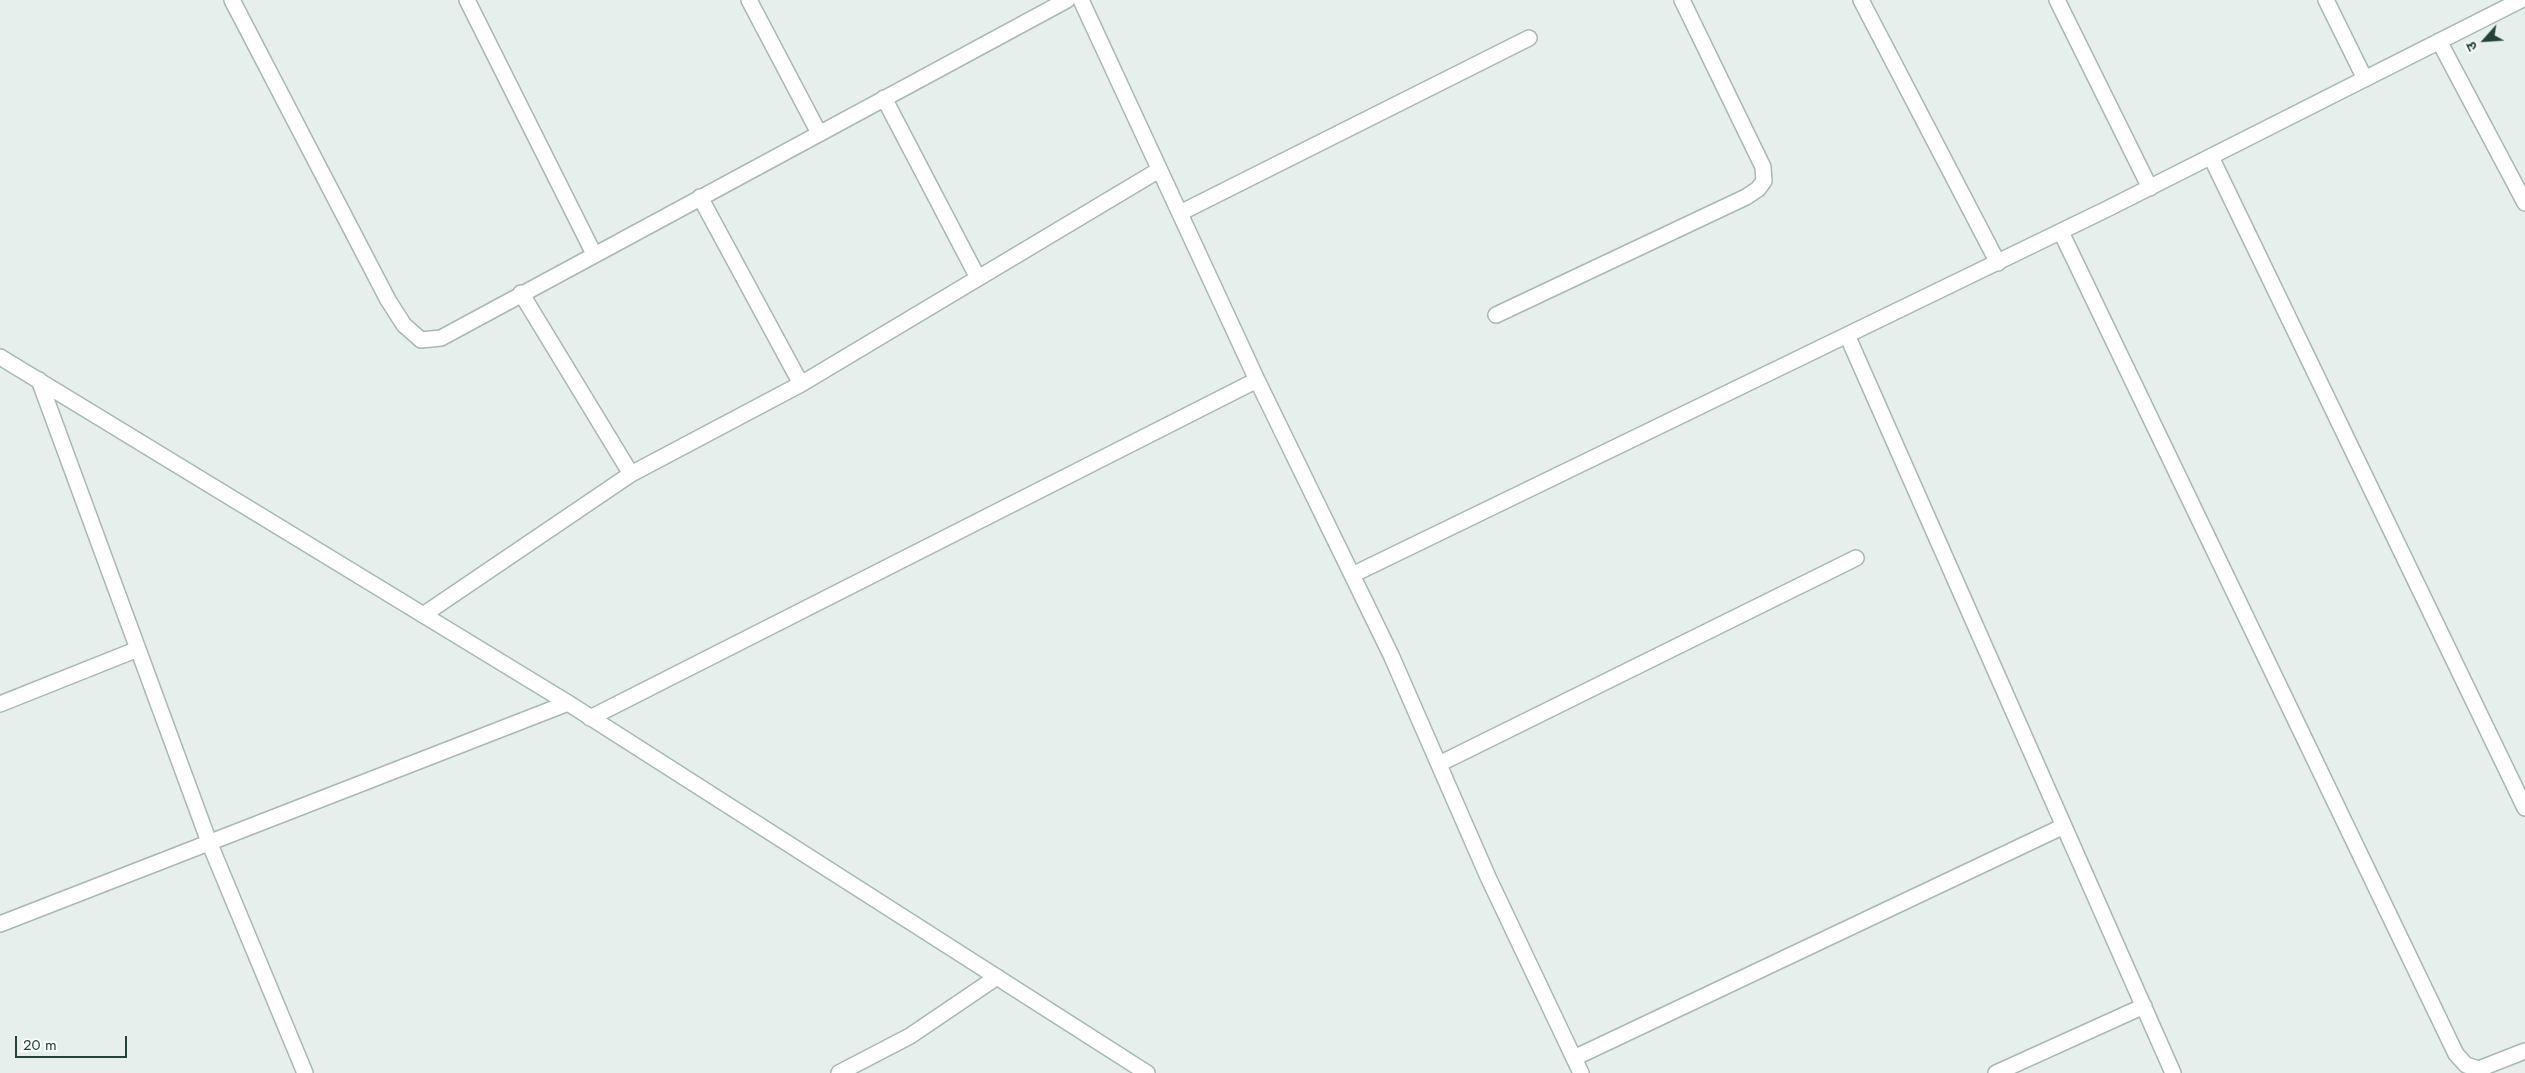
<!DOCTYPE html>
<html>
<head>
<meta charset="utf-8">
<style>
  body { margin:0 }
  #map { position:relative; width:2525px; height:1073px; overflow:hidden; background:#e6efeb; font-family:Jost,"Noto Sans Devanagari",sans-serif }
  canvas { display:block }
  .north { position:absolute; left:2460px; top:15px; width:50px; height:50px; -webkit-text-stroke:4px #f7fbf9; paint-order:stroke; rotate:244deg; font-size:14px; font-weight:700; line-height:20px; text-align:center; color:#24423a }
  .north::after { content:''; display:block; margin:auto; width:18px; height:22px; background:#24423a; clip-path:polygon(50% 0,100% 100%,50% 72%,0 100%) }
  .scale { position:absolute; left:15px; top:1036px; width:112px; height:22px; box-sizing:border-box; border:2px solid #24423a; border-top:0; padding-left:6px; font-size:15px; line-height:18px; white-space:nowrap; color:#24423a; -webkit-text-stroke:4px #f7fbf9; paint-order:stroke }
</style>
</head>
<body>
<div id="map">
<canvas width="2525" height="1073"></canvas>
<div class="north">उ</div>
<div class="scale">20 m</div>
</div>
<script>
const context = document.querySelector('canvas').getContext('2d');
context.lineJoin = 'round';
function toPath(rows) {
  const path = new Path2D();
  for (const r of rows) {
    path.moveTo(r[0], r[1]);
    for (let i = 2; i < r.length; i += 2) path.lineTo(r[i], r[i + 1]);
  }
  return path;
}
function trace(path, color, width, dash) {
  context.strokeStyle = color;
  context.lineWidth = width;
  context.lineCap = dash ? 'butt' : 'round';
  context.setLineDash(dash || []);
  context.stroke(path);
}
const street = toPath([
  [232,0,388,300,404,325,421,340,441,338,1067,0],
  [467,0,594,254],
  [749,0,819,133],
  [1081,0,1257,380,1391,655,1488,877,1581,1073],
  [1861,0,1998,263],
  [2057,0,2150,188],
  [2326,0,2365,79],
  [2439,41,2525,203],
  [884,98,978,278],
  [2211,157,2525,808],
  [700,197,801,384],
  [1180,213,1529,38],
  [2061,232,2456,1054,2466,1065,2479,1069,2525,1051],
  [521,293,631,474],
  [1496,315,1746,197,1758,189,1764,181,1763,167,1682,0],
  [1847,335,2173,1073],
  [39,380,209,842,305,1073],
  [1352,575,2107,209,2521,0],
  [423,615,631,474,801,384,1159,170],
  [0,704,138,649],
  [590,718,1257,380],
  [1439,764,1856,558],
  [0,924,568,703],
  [1574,1058,2064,826],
  [839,1073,910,1036,997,977],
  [1996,1073,2144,1006]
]);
const secondary = toPath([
  [0,357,568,703,1147,1073]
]);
trace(street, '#a8b8b2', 18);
trace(secondary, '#a4bbb3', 18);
trace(street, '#fff', 15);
trace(secondary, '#fff', 15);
</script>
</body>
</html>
